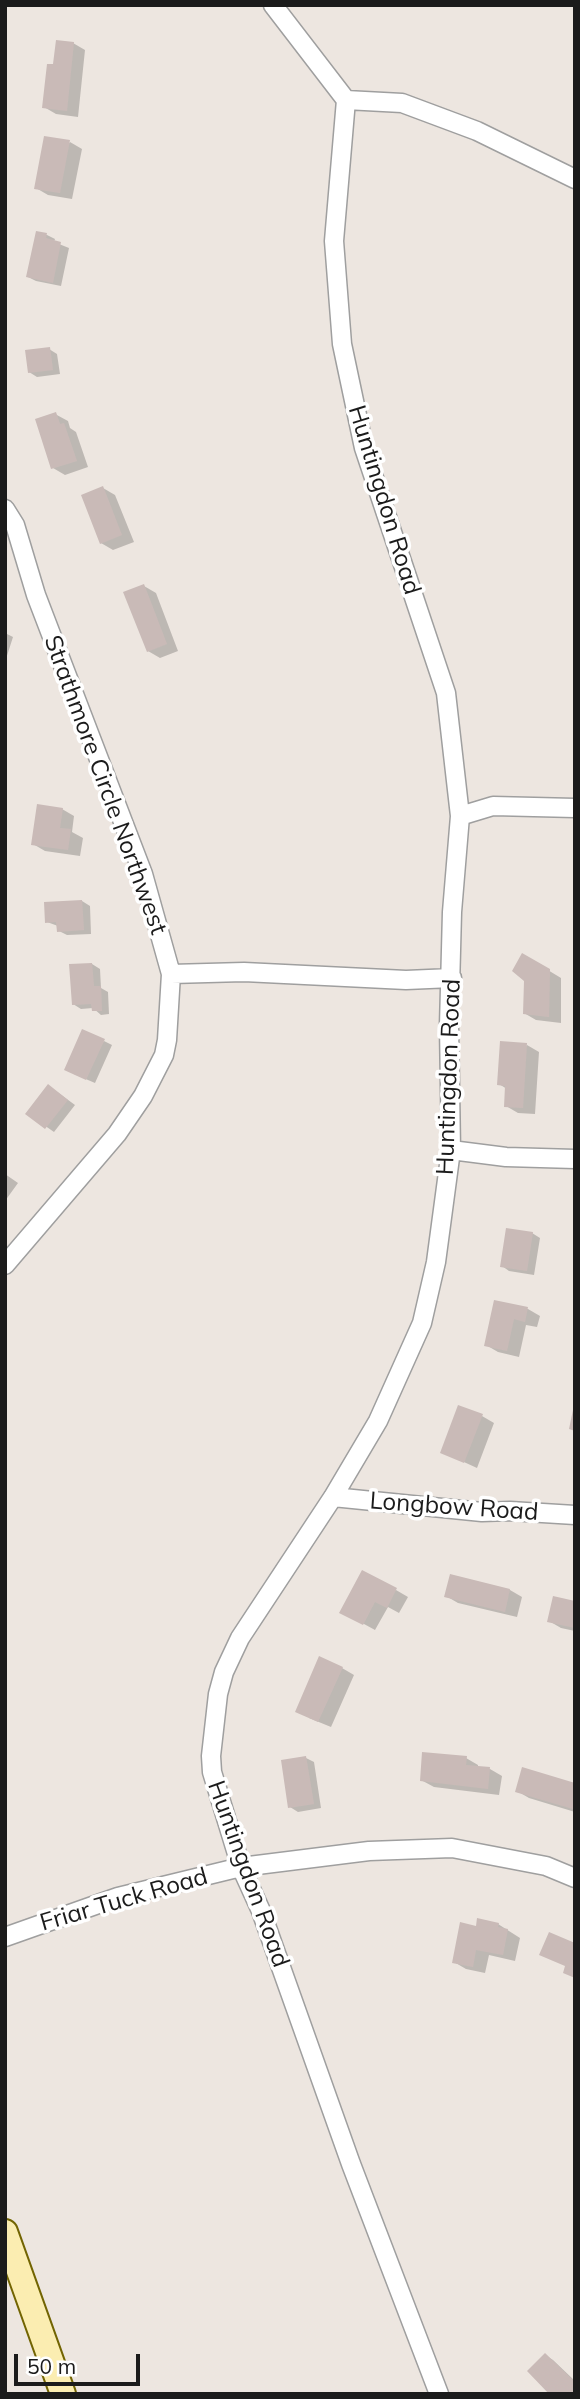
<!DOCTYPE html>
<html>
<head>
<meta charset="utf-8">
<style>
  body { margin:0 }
  #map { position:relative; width:580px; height:2399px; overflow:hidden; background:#ede6e0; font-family:Mulish,sans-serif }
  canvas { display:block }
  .frame { position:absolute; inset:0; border:7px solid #1b1b1b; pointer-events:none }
  .scale { position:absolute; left:14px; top:2354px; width:126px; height:32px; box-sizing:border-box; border:4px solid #1b1b1b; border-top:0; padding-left:9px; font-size:21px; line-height:24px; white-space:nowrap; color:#1b1b1b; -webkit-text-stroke:5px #fff; paint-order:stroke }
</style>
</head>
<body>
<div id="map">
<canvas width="580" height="2399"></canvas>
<div class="frame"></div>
<div class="scale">50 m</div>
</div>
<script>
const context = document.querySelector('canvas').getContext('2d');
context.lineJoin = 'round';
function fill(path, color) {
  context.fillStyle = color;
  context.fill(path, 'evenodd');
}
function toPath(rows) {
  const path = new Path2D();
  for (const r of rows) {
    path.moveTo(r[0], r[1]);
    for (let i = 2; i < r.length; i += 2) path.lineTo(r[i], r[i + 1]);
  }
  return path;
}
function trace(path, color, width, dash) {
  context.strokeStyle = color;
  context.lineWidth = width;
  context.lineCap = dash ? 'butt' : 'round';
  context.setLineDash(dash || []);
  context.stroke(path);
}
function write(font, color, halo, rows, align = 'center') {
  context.font = font + ' Mulish,sans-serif';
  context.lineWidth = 7;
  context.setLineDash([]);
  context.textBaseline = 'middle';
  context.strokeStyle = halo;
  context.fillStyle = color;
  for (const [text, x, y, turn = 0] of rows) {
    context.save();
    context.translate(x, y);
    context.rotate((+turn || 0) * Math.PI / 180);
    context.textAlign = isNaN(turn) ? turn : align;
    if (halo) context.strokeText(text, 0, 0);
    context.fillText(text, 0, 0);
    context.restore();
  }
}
fill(toPath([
  [73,43,85,50,78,117,56,114,44,107,55,66],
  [70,142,82,149,72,199,48,195,36,188],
  [37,233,47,235,55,239,54,242,69,248,61,286,36,281,28,277],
  [49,349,57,354,60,374,37,377,29,372],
  [55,414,68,421,70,428,76,432,88,467,65,475,53,468],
  [103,488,115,495,134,542,113,550,101,543],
  [144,586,156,593,178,651,160,658,148,651],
  [5,633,13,637,5,662],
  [62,809,74,816,72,832,83,838,80,856,45,851,33,844],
  [82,901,90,906,91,934,67,935,59,931,58,926,47,922],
  [523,955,561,978,561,1023,536,1020,524,1013,526,980],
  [92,964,100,969,101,988,108,992,109,1014,101,1015,93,1008,81,1009,73,1004],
  [104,1041,112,1045,95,1083,74,1074],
  [527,1045,539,1052,535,1114,518,1113,506,1106,507,1089,499,1084],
  [56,1091,75,1105,54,1132,28,1114],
  [5,1174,18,1183,5,1201],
  [532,1233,540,1238,534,1275,509,1271,502,1266],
  [495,1302,528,1309,540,1316,537,1327,526,1325,519,1357,498,1352,486,1345],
  [482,1416,494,1423,477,1468,442,1452],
  [452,1576,510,1590,522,1597,517,1617,458,1603,446,1596],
  [396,1590,408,1597,399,1613,388,1607,375,1630,342,1612],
  [575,1603,575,1631,561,1628,549,1621],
  [342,1668,354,1675,331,1727,309,1718],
  [306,1758,314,1762,321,1808,298,1812,290,1807],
  [466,1758,478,1765,478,1768,490,1769,502,1776,499,1795,434,1787,421,1780],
  [575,1785,575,1812,529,1798,517,1791],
  [498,1924,520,1938,515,1961,489,1955,485,1973,466,1969,454,1962,477,1928],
  [545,2355,553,2360,575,2381,575,2394,552,2394]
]), '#0003');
fill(toPath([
  [56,40,74,42,67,111,42,108,47,64,53,64],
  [44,136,70,140,60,193,34,189],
  [36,231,47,233,46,238,61,242,53,283,26,277],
  [50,347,53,370,28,373,25,350],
  [56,412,60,424,64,423,77,461,51,469,35,419],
  [103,486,122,535,100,544,81,495],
  [144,584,167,644,147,652,123,592],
  [37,804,63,808,60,828,71,829,68,850,31,845],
  [82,900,84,930,57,932,56,922,45,923,44,902],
  [522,953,550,969,549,1017,523,1014,524,981,512,971],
  [92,963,94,986,101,986,102,1011,92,1011,91,1004,72,1005,69,964],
  [82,1029,105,1039,86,1080,64,1070],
  [500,1041,527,1043,523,1108,504,1107,505,1086,497,1085],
  [48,1084,68,1100,45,1129,25,1114],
  [506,1228,533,1232,527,1271,500,1267],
  [494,1300,528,1307,525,1322,514,1319,507,1351,484,1346],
  [458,1405,483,1414,464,1463,440,1453],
  [574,1405,575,1405,575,1431,569,1429],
  [362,1570,397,1588,387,1608,375,1602,363,1625,339,1613],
  [450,1574,510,1589,505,1612,444,1597],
  [553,1596,575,1601,575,1628,547,1622],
  [319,1656,343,1667,318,1722,295,1712],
  [422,1752,467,1756,466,1765,490,1767,488,1789,420,1781],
  [306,1756,314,1804,288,1808,281,1760],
  [522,1767,575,1783,573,1809,515,1792],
  [477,1918,499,1923,498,1927,508,1929,503,1955,476,1950,473,1967,452,1963,460,1922,476,1926],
  [549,1932,575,1943,575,1978,563,1973,565,1966,539,1955],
  [545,2353,575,2382,575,2391,572,2394,549,2394,527,2371]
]), '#c9bab7');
const minor = toPath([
  [273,5,346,100,402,103,477,131,575,179],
  [346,100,334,241,342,344,364,448,446,693,460,816,452,912,449,1026,451,1150,436,1262,422,1323,378,1421,333,1497,240,1638,224,1672,218,1694,211,1756,212,1772,241,1867,261,1911,351,2164,439,2394],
  [5,509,15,525,36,595,143,874,171,974,167,1040,164,1055,143,1096,117,1134,5,1265],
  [460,816,493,806,575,808],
  [171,974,244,972,406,980,452,978],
  [451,1150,506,1157,575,1159],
  [333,1497,482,1512,510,1511,575,1515],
  [5,1937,118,1897,241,1867,369,1851,452,1848,546,1866,575,1878]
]);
const secondary = toPath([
  [5,2232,63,2394]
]);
trace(minor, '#9f9f9f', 21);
trace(secondary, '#726402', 28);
trace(minor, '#fff', 18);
trace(secondary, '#fbedb1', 24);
write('24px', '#1b1b1b', '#fff', [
  ["Huntingdon Road",384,500,73],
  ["Strathmore Circle Northwest",105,785,70],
  ["Huntingdon Road",449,1077,-88],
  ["Longbow Road",454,1507,4],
  ["Huntingdon Road",248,1874,70],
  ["Friar Tuck Road",124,1900,-16]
]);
</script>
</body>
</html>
